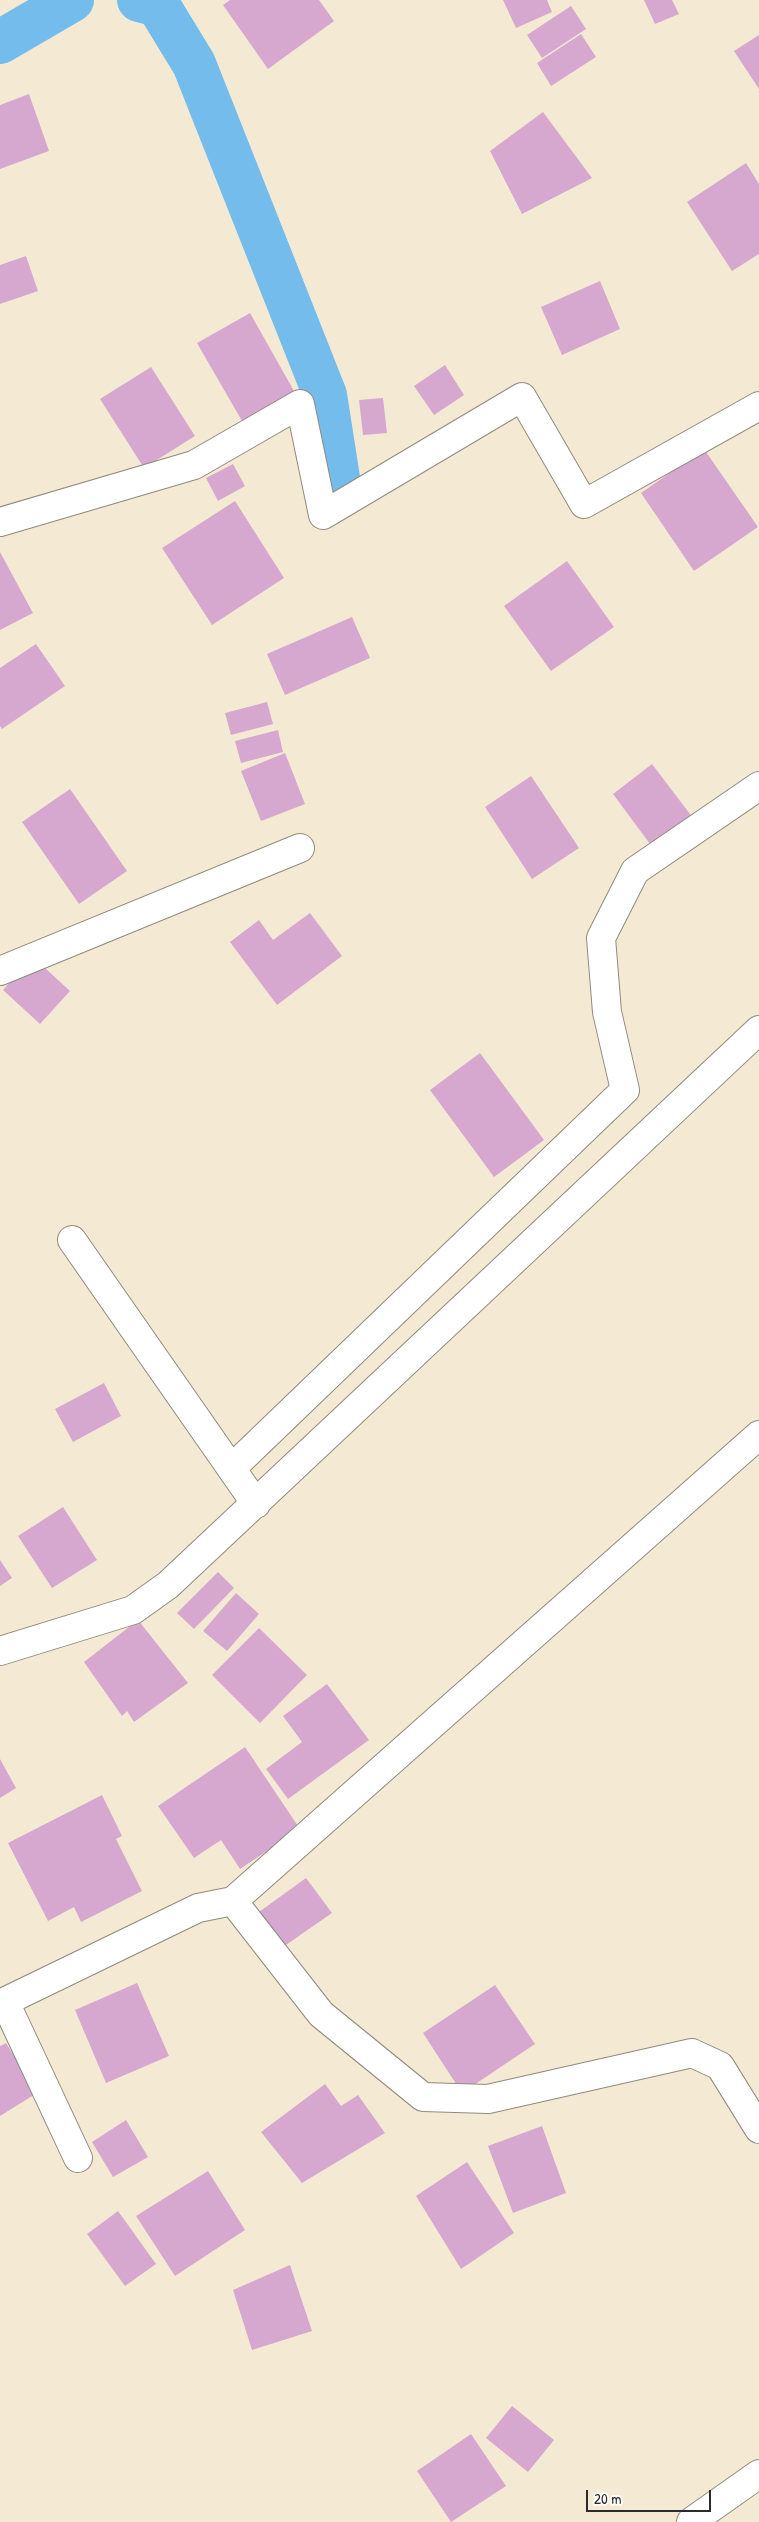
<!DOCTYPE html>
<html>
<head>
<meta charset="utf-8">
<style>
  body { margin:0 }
  #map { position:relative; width:759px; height:2522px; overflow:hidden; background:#f4ead3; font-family:"Patrick Hand",sans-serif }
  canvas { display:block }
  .scale { position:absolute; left:586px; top:2490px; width:125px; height:22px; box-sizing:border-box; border:2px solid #2b2b2b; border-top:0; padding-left:6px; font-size:15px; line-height:18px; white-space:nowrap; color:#2b2b2b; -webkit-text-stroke:4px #fdfcf7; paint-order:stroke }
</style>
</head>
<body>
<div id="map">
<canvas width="759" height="2522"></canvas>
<div class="scale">20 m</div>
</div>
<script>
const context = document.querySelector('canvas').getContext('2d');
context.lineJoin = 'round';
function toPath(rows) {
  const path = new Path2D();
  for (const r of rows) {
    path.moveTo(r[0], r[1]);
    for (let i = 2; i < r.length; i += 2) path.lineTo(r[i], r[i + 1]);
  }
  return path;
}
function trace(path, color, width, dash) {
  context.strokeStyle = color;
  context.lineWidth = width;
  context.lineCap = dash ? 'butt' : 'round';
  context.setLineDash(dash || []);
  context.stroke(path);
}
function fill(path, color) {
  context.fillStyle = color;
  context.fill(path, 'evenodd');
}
trace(toPath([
  [139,0,158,5,194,64,325,395,340,491],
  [0,42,72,0]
]), '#74bcec', 44);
fill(toPath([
  [230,0,319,0,334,21,268,69,223,5],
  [503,0,547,0,552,12,516,28],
  [644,0,672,0,679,14,655,24],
  [571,6,586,29,542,58,527,35],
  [581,34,596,57,551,86,537,63],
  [759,35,759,89,734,51],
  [29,94,49,151,0,169,0,105],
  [543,112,592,178,522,214,490,151],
  [746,163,759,184,759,254,732,271,687,202],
  [26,256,38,291,0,304,0,265],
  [600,281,620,329,562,355,541,307],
  [250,313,294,391,242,421,197,343],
  [445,365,464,395,434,415,414,386],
  [151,367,195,436,144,468,100,399],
  [383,398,387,433,363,435,359,400],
  [704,449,758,527,694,571,641,493],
  [233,464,245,486,218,501,206,478],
  [235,501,284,578,212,625,162,548],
  [0,552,33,613,0,630],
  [567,561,614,627,551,671,504,606],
  [352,617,370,658,285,695,267,654],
  [36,644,65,686,2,729,0,726,0,668],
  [267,702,273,724,231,735,225,713],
  [278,730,283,752,241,763,235,741],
  [285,753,305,804,261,821,241,771],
  [652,764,693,818,653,848,613,794],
  [531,776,579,848,532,879,485,807],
  [70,789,127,871,79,904,22,822],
  [310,913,342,956,277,1005,230,942,259,920,273,940],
  [33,957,70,991,40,1024,3,990],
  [480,1053,544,1140,494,1177,430,1090],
  [104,1383,121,1416,73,1442,55,1409],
  [63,1507,97,1560,52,1588,18,1536],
  [0,1560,12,1578,0,1586],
  [218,1572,234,1588,194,1629,177,1613],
  [236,1593,259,1614,227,1651,203,1631],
  [138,1620,188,1683,134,1722,127,1711,122,1716,84,1662],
  [259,1628,307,1675,260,1723,212,1675],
  [327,1684,369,1740,288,1799,266,1769,302,1742,283,1716],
  [245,1747,300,1829,240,1869,221,1840,194,1858,158,1806],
  [0,1759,16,1788,0,1798],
  [102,1795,122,1836,116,1839,142,1891,81,1922,74,1907,48,1921,8,1843],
  [306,1878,332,1913,283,1947,259,1912],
  [137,1983,169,2056,106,2083,75,2010],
  [495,1985,535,2044,462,2093,423,2033],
  [6,2043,37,2093,0,2116,0,2046],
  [325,2084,341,2106,358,2095,385,2133,302,2183,261,2132],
  [126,2120,148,2157,113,2177,92,2142],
  [542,2126,566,2193,513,2213,488,2146],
  [467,2162,514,2233,461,2269,416,2196],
  [208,2171,245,2230,175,2276,136,2216],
  [118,2211,156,2264,125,2286,87,2234],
  [290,2265,312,2331,252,2350,233,2290],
  [512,2406,554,2440,528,2472,486,2438],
  [471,2434,506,2486,451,2522,417,2471]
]), '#d6a8d0');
const street = toPath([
  [0,522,194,465,300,404,323,515,522,397,584,504,759,406],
  [0,971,300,848],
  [72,1240,256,1504],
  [232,1468,625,1090,607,1012,601,938,635,871,759,786],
  [0,1651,133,1610,168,1585,759,1030],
  [233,1901,321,2014,423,2097,488,2099,692,2053,720,2066,759,2129],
  [5,2002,78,2158],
  [0,2004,198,1908,233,1901,759,1435],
  [691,2522,759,2474]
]);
trace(street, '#908a7f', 30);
trace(street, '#fff', 28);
</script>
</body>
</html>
